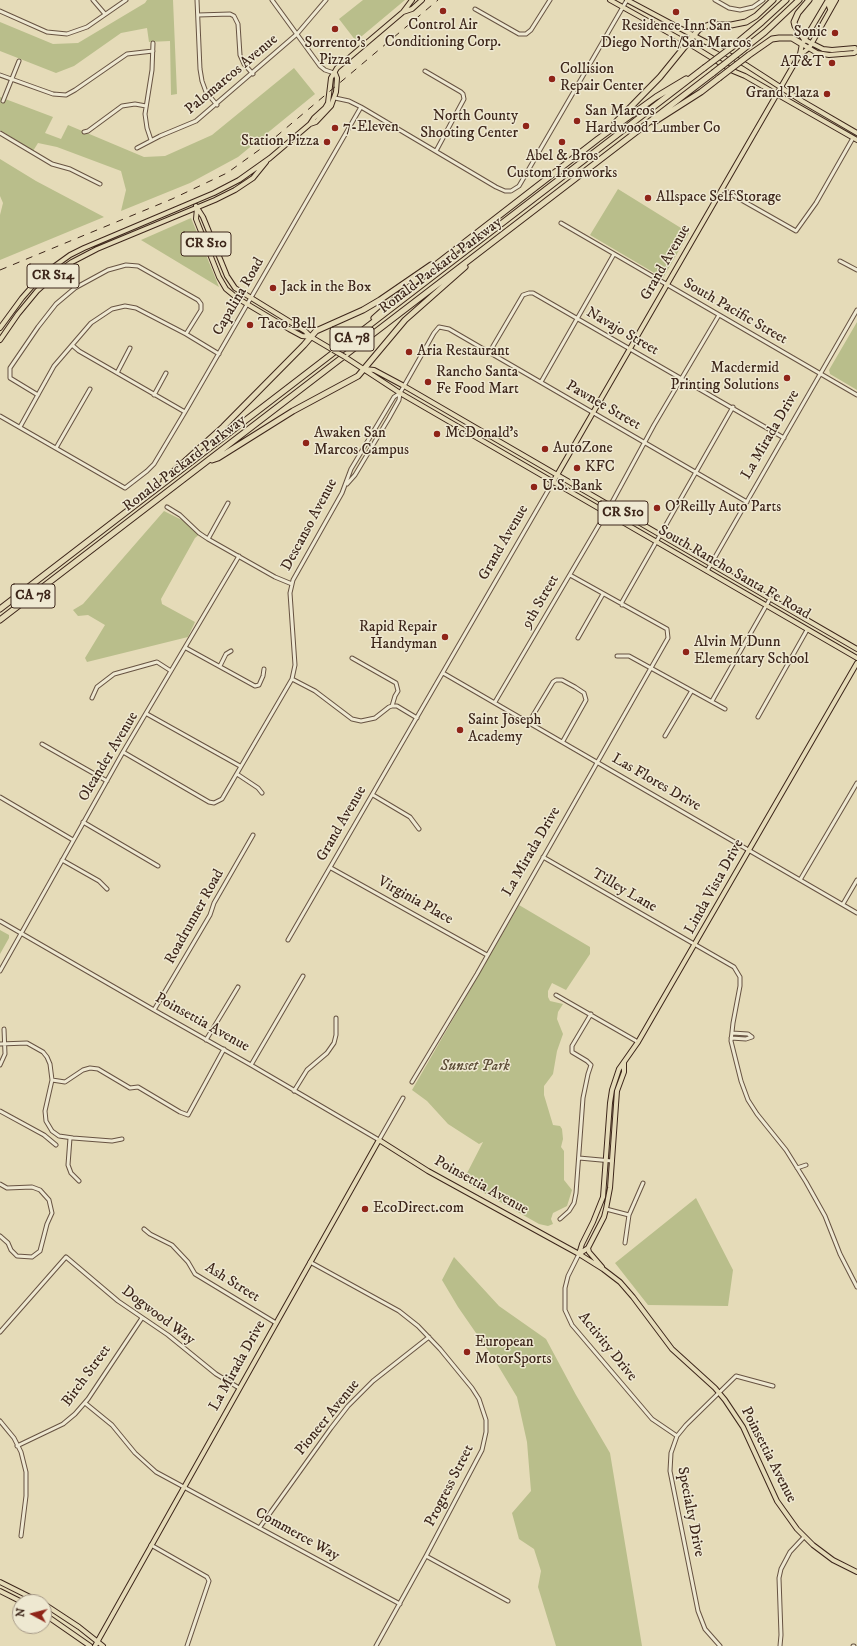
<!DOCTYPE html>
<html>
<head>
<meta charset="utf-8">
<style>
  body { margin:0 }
  #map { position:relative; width:857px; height:1646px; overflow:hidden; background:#e5dbb8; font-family:"IM FELL DW Pica",serif }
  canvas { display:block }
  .north { position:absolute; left:12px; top:1594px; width:40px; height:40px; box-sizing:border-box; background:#eee8d1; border:1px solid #a79a88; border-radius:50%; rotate:277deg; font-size:11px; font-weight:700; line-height:16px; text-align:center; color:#3d261a }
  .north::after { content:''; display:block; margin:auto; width:14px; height:18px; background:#8f2418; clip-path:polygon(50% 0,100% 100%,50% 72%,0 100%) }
</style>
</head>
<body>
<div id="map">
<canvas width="857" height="1646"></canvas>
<div class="north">N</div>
</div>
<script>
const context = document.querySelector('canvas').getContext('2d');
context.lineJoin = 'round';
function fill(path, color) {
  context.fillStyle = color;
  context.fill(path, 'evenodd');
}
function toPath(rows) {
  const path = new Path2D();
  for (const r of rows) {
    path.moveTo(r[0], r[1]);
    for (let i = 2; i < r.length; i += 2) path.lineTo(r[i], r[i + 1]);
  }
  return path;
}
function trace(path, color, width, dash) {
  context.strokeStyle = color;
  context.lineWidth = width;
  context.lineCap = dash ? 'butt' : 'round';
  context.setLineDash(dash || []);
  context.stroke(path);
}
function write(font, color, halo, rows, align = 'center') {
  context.font = font + ' "IM FELL DW Pica",serif';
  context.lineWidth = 3;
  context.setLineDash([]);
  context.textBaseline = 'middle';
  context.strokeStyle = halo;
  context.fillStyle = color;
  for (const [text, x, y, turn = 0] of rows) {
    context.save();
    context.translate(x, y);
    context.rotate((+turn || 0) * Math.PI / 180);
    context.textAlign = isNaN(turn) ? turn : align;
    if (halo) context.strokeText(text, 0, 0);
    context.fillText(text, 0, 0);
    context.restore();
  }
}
fill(toPath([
  [147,0,173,0,177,94,171,95,170,41,149,42,147,28,121,33,74,66,56,73,0,51,0,22,53,44,78,43,145,3],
  [363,0,405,0,356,41,339,19],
  [294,68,315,94,238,157,190,183,121,211,126,190,121,171,57,147,38,143,33,151,0,130,0,97,53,117,45,133,61,139,68,125,144,157,165,156,212,135],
  [0,159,36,181,104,217,0,260,0,215,3,203,0,196],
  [618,189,689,233,663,278,590,235],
  [191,218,219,287,141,240],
  [857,322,857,390,830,374,829,370],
  [164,511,190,524,202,532,195,538,161,599,162,604,195,622,188,637,87,662,85,658,105,625,88,615,78,616,73,610,83,604],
  [519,905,590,947,590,954,566,990,552,983,548,991,548,997,550,1001,563,1004,558,1012,557,1019,563,1034,557,1051,553,1074,544,1086,544,1095,553,1125,560,1126,562,1129,563,1139,561,1147,564,1151,564,1180,572,1190,567,1206,553,1213,551,1219,553,1224,548,1226,539,1224,463,1181,483,1142,479,1144,448,1124,427,1101,412,1090],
  [0,930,9,935,9,938,0,954],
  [696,1198,733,1270,728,1306,648,1305,615,1263],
  [454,1257,499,1306,546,1339,576,1395,610,1453,642,1646,556,1646,538,1587,541,1571,534,1549,519,1539,512,1513,531,1491,527,1442,517,1397,494,1359,458,1307,442,1280]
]), '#b9be8b');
const minor = toPath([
  [93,0,105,14],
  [197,0,200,69,202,81,206,92,217,105],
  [272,0,320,66,325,70,334,73],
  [715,0,729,8,740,10,753,7,763,0],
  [475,9,519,34,526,34,531,30,550,0],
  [0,11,47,32,67,34,87,27,126,0],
  [198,15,230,14,234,16,238,24,240,55,244,64,253,74],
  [425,71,461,92,463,94,464,99,436,151],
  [0,75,53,94,66,95,75,90,127,54,153,51],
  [335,98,349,101,361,107,496,187,505,191,511,191,519,186,627,0],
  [3,101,19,61],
  [84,132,88,131,122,106,135,104,146,106],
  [0,133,52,164,70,169,100,184],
  [151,140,147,128,145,114,152,70,153,43],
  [137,148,160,136,196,121,297,34,326,0],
  [722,189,796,231,816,203,853,138],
  [561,223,857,395],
  [840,261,857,270],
  [72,345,79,351,185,412],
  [489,353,523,295,529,293,533,293,784,438],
  [117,373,130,348],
  [541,382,614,254],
  [38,395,10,378,10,368,38,327,56,304,75,288,108,270,126,265,138,266,198,300,201,304,201,310,186,334],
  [154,395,166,373],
  [0,416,125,488,147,471,154,464,185,412,361,107],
  [20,427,54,366,91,323,112,309,125,306,136,308,186,334,219,354],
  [56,448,90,389],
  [347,484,355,475,389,418,399,400,400,393],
  [610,506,654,425,719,315],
  [167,507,180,515,199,533,208,539,275,577,292,584],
  [208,539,228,503],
  [707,571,857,310],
  [622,605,622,602,733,407],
  [578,638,603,594],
  [186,648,255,686,259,685,263,676,264,669],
  [617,656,629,656,725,709],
  [352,658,396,683,398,691,395,696,392,706],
  [220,666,226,654,231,651],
  [443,673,857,913],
  [292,679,315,691,352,719,361,721,375,718,389,707,392,706,397,706,417,718],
  [92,698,97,687,114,674,157,662,171,671],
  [712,701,770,599],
  [495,702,606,513],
  [147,714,240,766],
  [758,717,807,630],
  [529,722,553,682,556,680,562,680,575,687,584,693,586,700,563,741],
  [665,736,691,692],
  [42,744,107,781],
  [123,752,209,802,214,803,222,799,292,679,295,665,290,593,293,580,342,493,351,469,394,397,400,393,434,333,439,327,449,329,747,502],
  [237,774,258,788,262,793],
  [373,795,410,817,419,829],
  [0,797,73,840],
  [83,822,158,866],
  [543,857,734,967,740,977,740,986,733,1023,731,1041,741,1081,748,1100,757,1114,786,1150,806,1182,825,1216,840,1254,857,1287],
  [62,860,99,881,107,889],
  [331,868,487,955],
  [800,880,857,783],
  [843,904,857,880],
  [0,921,154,1010,251,1065,379,1140,403,1098],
  [288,940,553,482],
  [0,971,123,752,239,556],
  [556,995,638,1042],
  [154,1010,210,915,214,903,253,835],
  [731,1038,746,1039,752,1037,748,1034,732,1033],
  [206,1040,238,987],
  [0,1044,27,1043,43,1052,47,1057,50,1064,52,1080,45,1111,46,1121,52,1131,59,1136,73,1138,112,1141,122,1139],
  [0,1065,5,1054,4,1029],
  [251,1065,303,976],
  [52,1080,65,1082,83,1070,90,1068,98,1069,130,1088,138,1087,180,1112,188,1115,224,1049],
  [412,1082,477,974,668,638,667,629,570,575],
  [294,1091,307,1070,327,1053,334,1043,336,1035,336,1018],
  [0,1111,44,1135,56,1145],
  [70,1138,68,1165,71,1173,79,1181],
  [579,1158,612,1161],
  [797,1168,806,1165],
  [0,1184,7,1188,32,1187,40,1190,49,1200,52,1213,47,1224,40,1251,32,1257,17,1256,11,1250,8,1243,0,1236],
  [606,1209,629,1215],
  [560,1219,569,1211,574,1203,576,1193,583,1098,588,1074,591,1065,587,1061,572,1052,572,1046,591,1014],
  [144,1229,150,1234,172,1245,188,1262,195,1274,276,1323],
  [625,1243,629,1215,643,1183],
  [579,1254,568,1276,565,1288,565,1310,572,1325,652,1419,677,1436],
  [310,1262,399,1311,418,1326,440,1349,472,1388,479,1399,486,1420,486,1432,482,1450,426,1556,376,1646],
  [0,1332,66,1257,118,1301,168,1335,216,1374,239,1388],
  [85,1403,112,1425,135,1453,156,1472,400,1604],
  [0,1421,14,1438,21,1452,26,1472,26,1496,21,1536],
  [17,1446,63,1424,75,1414,88,1399,142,1318],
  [260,1527,331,1428,348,1406,373,1381,429,1337],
  [151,1545,207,1577,209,1581,187,1646],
  [426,1556,508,1601],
  [720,1646,705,1629,698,1611,670,1471,671,1453,677,1436,686,1425,736,1376,773,1386],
  [780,1646,781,1635,779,1578,781,1569,790,1552,804,1537],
  [853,1646,854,1646]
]);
const major = toPath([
  [610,0,696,48,733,71,745,76,857,140],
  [627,0,717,48,746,65,802,101,857,133],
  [830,9,829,6,832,0],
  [403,12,412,9,422,0],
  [805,40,823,49,832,50,855,48],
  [802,44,817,53,829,55,854,53,857,51],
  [801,54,809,48,836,0],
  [310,124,314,118,325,108,328,103,331,78,337,68,403,12,412,0],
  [196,206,203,217,227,276,235,288,305,331,311,337,333,350],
  [197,208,196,219,219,277,226,289,237,298,289,329,302,336,311,337],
  [0,328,22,298,36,282,52,268,70,255,84,248,214,193,239,180,270,158,310,124,316,122,331,106,336,92,337,78,335,73],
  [0,340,18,314,37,291,59,271,72,262,97,249,215,200,235,190,253,178,266,162],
  [345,357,400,393,857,658],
  [365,369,374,370,404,386,857,649],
  [553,482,800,54,802,44,828,0],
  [588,1248,589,1252,602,1267],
  [579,1254,582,1244,593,1222,603,1197,610,1103,612,1090,619,1069,638,1042,857,663],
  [579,1254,588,1248,604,1217,606,1209,610,1188,617,1091,624,1072,624,1063],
  [0,1582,40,1602],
  [0,1591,22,1602],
  [44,1604,79,1627,103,1646],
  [44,1614,90,1646],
  [95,1646,379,1140,428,1171,579,1254,603,1269,620,1282,633,1297,672,1349,715,1388,725,1400,743,1427,777,1501,797,1529,813,1545,833,1560,857,1572]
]);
const highway = toPath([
  [805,40,795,26,794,22,798,13,809,0],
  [732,47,762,22,786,0],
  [741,51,765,32,799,0],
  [749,55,772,39,779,38,792,38,802,44],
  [654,122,701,92,719,78],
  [615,123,660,77,699,29,709,25,731,25,746,22,756,16,773,0],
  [374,318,420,277,598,139,656,97,686,79],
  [212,460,218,458,293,411,358,376,405,320,465,267],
  [164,480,223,427,304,345,316,331,363,310,380,300,431,265],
  [0,609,704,68],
  [0,620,713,73]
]);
trace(minor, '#675342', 5);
trace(major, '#3d261a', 6);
trace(highway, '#3d261a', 7);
trace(minor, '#eee8d1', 3);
trace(major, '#e5dbb8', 4);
trace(highway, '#e5dbb8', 5);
trace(toPath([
  [0,270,172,199,227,173,266,145,438,0]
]), '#3d261a', 1, [7, 7]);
const majorBridge = toPath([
  [333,350,345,357]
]);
const highwayBridge = toPath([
  [704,68,732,47],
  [713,73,741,51],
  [719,78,749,55]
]);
trace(majorBridge, '#3d261a', 6, []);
trace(highwayBridge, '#3d261a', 7, []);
trace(majorBridge, '#e5dbb8', 4);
trace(highwayBridge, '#e5dbb8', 5);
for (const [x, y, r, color] of [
  [443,11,4,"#8f2418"],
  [676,12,4,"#8f2418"],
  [335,29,4,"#8f2418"],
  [835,33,4,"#8f2418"],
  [832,63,4,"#8f2418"],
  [552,79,4,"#8f2418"],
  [827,94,4,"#8f2418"],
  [577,121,4,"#8f2418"],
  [526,126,4,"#8f2418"],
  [335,128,4,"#8f2418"],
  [327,142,4,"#8f2418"],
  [562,142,4,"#8f2418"],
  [648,198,4,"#8f2418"],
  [273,288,4,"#8f2418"],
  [250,325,4,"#8f2418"],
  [409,352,4,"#8f2418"],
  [787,378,4,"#8f2418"],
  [428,382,4,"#8f2418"],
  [437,434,4,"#8f2418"],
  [306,443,4,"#8f2418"],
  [545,449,4,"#8f2418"],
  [577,468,4,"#8f2418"],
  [534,487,4,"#8f2418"],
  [657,508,4,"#8f2418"],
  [445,637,4,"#8f2418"],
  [686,652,4,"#8f2418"],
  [460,730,4,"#8f2418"],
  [365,1209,4,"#8f2418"],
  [467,1352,4,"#8f2418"]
]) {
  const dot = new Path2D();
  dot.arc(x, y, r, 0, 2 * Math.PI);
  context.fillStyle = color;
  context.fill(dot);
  trace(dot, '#eee8d1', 1.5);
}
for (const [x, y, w] of [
  [206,244,50],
  [53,276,52],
  [352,339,44],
  [623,513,50],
  [33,596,44]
]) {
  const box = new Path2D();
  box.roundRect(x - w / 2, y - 12, w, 24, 3);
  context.fillStyle = '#eee8d1';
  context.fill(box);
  trace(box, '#3d261a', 1);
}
write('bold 14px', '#3d261a', null, [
  ["CR S10",206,244],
  ["CR S14",53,276],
  ["CA 78",352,339],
  ["CR S10",623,513],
  ["CA 78",33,596]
]);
write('15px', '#3d261a', '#eee8d1', [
  ["Control Air",443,26,"center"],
  ["Conditioning Corp.",443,43,"center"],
  ["Residence Inn San",676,27,"center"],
  ["Diego North/San Marcos",676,44,"center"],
  ["Sonic",827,33,"right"],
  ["Sorrento's",335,44,"center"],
  ["Pizza",335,61,"center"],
  ["AT&T",824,63,"right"],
  ["Collision",560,70],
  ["Repair Center",560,87],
  ["Grand Plaza",819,94,"right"],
  ["San Marcos",585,112],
  ["Hardwood Lumber Co",585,129],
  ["North County",518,117,"right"],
  ["Shooting Center",518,134,"right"],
  ["7-Eleven",343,128],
  ["Station Pizza",319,142,"right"],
  ["Abel & Bros",562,157,"center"],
  ["Custom Ironworks",562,174,"center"],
  ["Allspace Self Storage",656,198],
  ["Jack in the Box",281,288],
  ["Taco Bell",258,325],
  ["Aria Restaurant",417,352],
  ["Macdermid",779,369,"right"],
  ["Printing Solutions",779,386,"right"],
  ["Rancho Santa",436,373],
  ["Fe Food Mart",436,390],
  ["Awaken San",314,434],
  ["Marcos Campus",314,451],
  ["McDonald's",445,434],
  ["AutoZone",553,449],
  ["KFC",585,468],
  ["U.S. Bank",542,487],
  ["O'Reilly Auto Parts",665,508],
  ["Rapid Repair",437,628,"right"],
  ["Handyman",437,645,"right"],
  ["Alvin M Dunn",694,643],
  ["Elementary School",694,660],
  ["Saint Joseph",468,721],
  ["Academy",468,738],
  ["EcoDirect.com",373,1209],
  ["European",475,1343],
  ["MotorSports",475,1360]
], 'left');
write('15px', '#3d261a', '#eee8d1', [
  ["Palomarcos Avenue",232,75,-40],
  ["Grand Avenue",666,263,-60],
  ["Ronald Packard Parkway",441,266,-37],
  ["Capalina Road",239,297,-60],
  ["South Pacific Street",735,312,30],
  ["Navajo Street",622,332,30],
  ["Pawnee Street",603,406,30],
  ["La Mirada Drive",771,435,-60],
  ["Ronald Packard Parkway",185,464,-37],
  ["Descanso Avenue",310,525,-62],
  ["Grand Avenue",504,543,-60],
  ["South Rancho Santa Fe Road",734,573,30],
  ["9th Street",541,602,-60],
  ["Oleander Avenue",109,757,-59],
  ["Las Flores Drive",656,783,30],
  ["Grand Avenue",342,824,-60],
  ["La Mirada Drive",532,852,-60],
  ["Linda Vista Drive",715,887,-61],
  ["Tilley Lane",624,891,30],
  ["Virginia Place",415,901,29],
  ["Roadrunner Road",195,917,-61],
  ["Poinsettia Avenue",202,1023,29],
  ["Poinsettia Avenue",481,1186,29],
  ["Ash Street",232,1283,32],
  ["Dogwood Way",158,1316,37],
  ["Activity Drive",607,1347,51],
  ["La Mirada Drive",238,1366,-61],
  ["Birch Street",87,1376,-54],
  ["Pioneer Avenue",328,1418,-51],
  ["Poinsettia Avenue",768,1455,63],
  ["Progress Street",450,1486,-63],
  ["Specialty Drive",690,1512,79],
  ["Commerce Way",297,1535,29]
]);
write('italic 15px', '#5c4c36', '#eee8d1', [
  ["Sunset Park",475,1067]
]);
</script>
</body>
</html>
